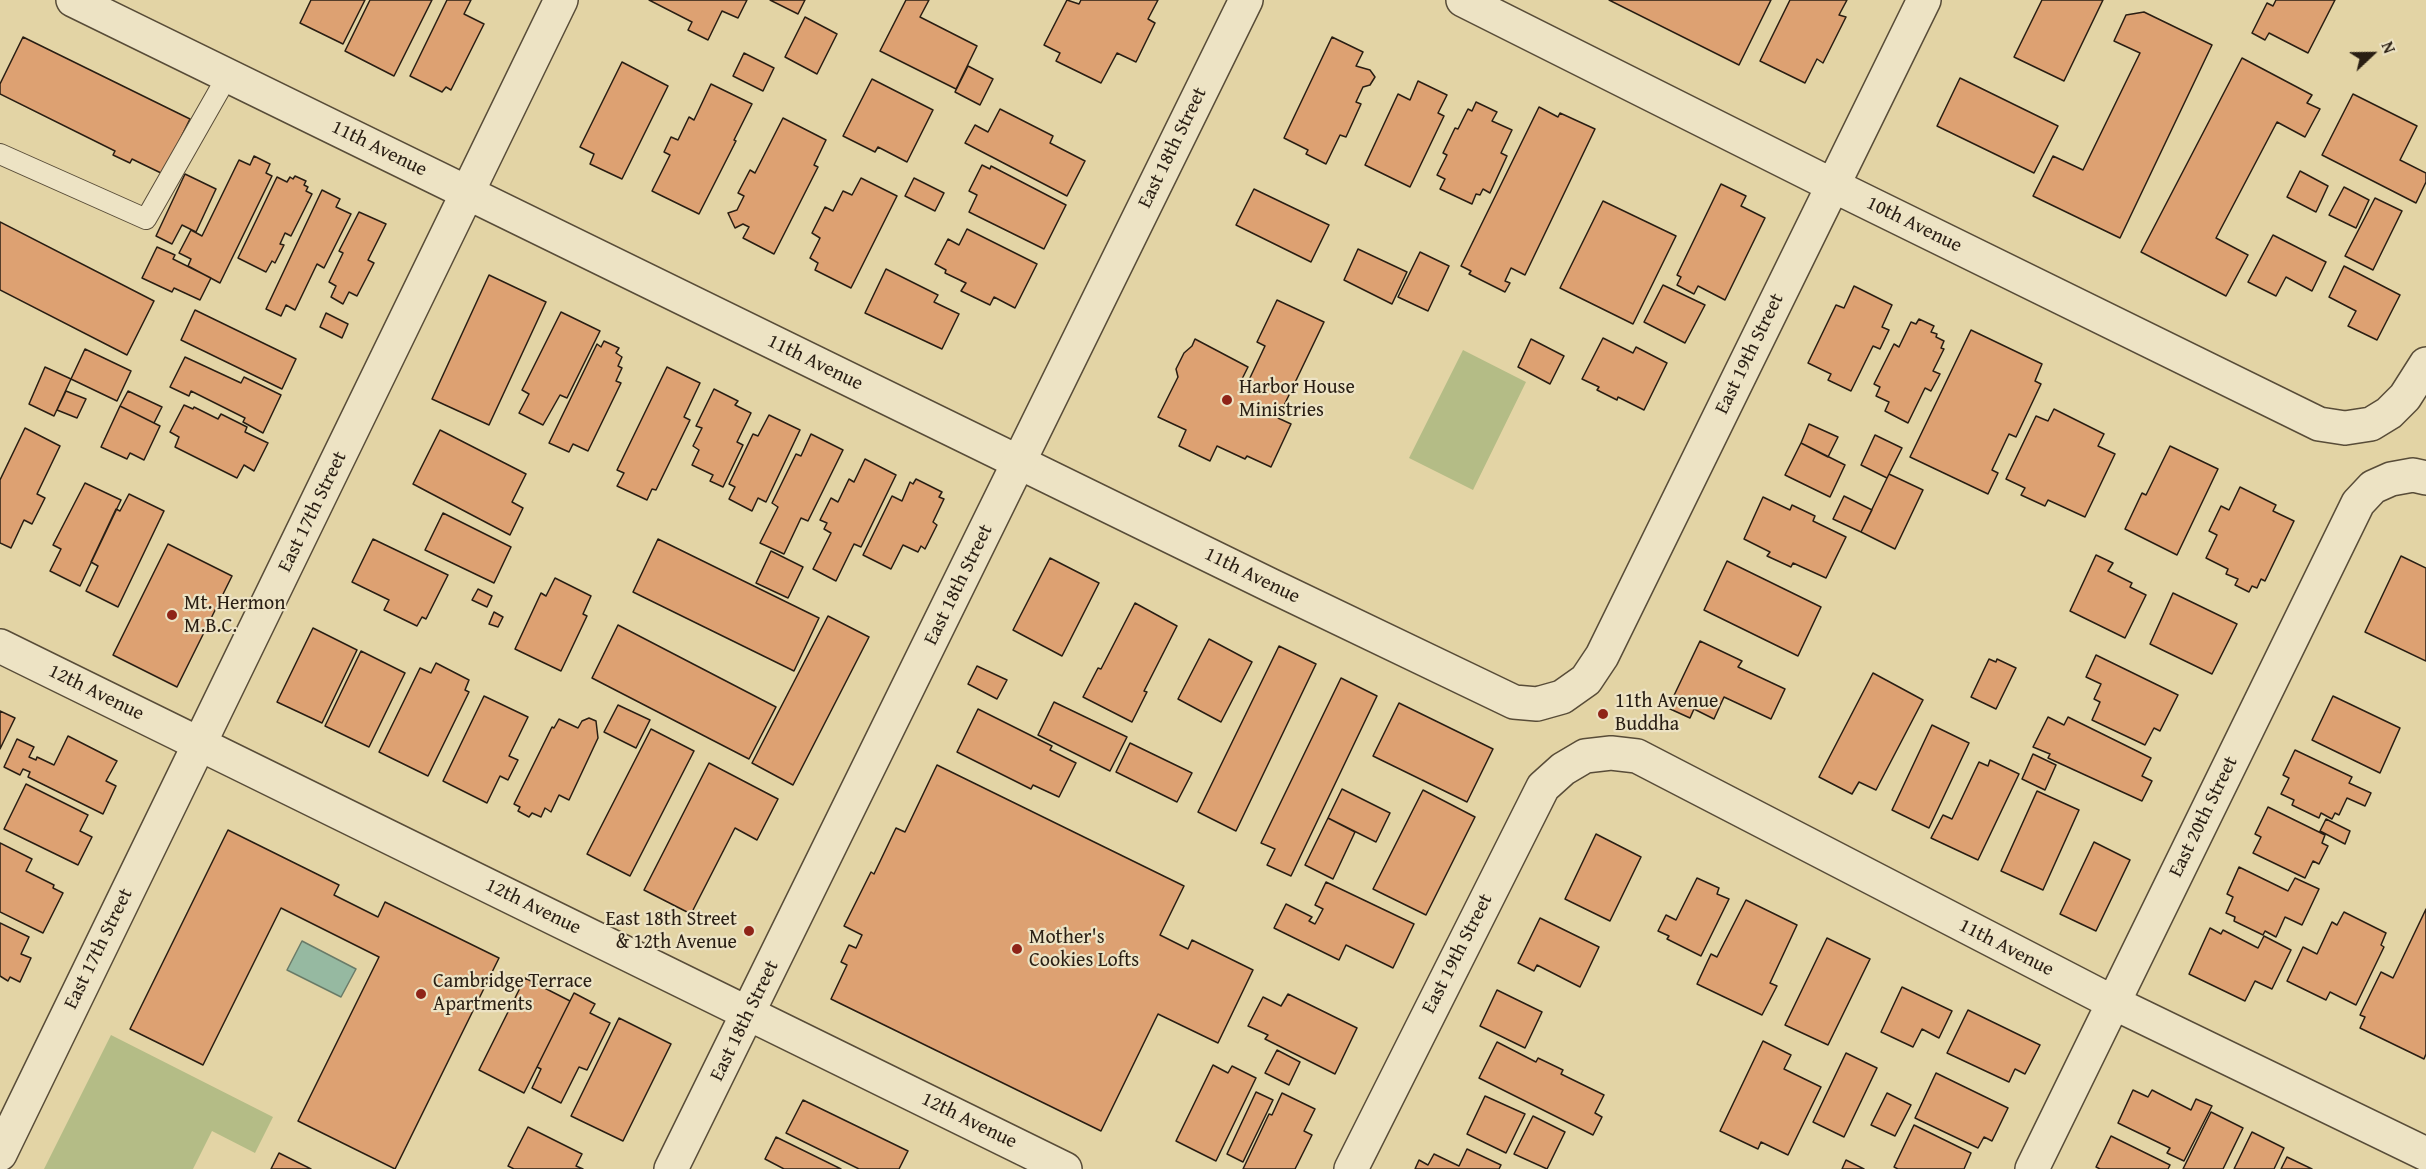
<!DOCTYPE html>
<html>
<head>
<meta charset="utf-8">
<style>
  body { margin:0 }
  #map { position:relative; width:2426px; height:1169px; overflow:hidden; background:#e3d4a5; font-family:"Gentium Book Plus",serif }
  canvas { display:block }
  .north { position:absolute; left:2342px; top:24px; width:60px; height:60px; -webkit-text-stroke:4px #ede3c4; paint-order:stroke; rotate:68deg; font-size:16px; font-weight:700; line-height:24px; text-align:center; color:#291e13 }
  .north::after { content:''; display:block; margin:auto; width:21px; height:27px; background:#291e13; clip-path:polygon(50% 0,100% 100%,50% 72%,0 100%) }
</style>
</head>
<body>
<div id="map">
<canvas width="2426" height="1169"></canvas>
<div class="north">N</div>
</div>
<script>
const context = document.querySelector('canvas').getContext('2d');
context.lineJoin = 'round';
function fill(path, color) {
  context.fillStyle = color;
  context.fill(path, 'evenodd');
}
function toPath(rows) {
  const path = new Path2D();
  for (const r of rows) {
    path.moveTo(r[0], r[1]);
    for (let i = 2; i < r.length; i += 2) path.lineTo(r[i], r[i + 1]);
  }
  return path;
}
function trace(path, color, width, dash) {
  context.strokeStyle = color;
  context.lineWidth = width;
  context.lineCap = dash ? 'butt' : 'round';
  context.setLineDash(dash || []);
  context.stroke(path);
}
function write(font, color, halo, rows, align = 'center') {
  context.font = font + ' "Gentium Book Plus",serif';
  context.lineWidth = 4.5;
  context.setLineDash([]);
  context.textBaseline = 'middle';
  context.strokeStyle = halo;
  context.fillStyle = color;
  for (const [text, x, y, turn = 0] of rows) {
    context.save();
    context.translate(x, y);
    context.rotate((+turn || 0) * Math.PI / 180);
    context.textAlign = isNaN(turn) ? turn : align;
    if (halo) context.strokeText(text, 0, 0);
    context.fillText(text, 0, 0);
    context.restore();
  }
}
fill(toPath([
  [1463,350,1526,382,1473,490,1409,458],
  [111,1035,273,1117,255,1153,212,1131,193,1169,44,1169]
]), '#b4bc86');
const water = toPath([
  [302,941,356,969,341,997,287,970,302,941]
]);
fill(water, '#96b9a1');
trace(water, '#6a7b68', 1.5);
const building = toPath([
  [311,0,365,0,343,44,300,23,311,0],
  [370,0,432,0,394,76,345,51,370,0],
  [447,0,471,0,464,14,484,24,451,90,446,87,442,92,410,76,447,0],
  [649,0,747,0,738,18,722,11,708,40,688,30,692,22,649,0],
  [770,0,805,0,798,14,770,0],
  [906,0,929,0,920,17,977,46,956,89,880,51,906,0],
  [1067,0,1079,4,1081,0,1158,0,1148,19,1155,23,1136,62,1117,53,1101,83,1056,61,1060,53,1044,45,1067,0],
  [1609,0,1771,0,1739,65,1609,0],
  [1790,0,1847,0,1839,15,1846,17,1823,63,1817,59,1805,83,1760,61,1790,0],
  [2042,0,2103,0,2064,81,2014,57,2042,0],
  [2276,0,2335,0,2308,53,2269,33,2265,40,2252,33,2267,3,2273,6,2276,0],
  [2144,12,2212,45,2120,238,2033,196,2053,156,2083,170,2140,53,2114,41,2126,15,2144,12],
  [805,17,837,34,817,74,785,57,805,17],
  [23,37,190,119,163,174,132,159,130,163,113,155,115,151,0,94,0,84,23,37],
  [1332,37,1363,52,1356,66,1370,70,1375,77,1370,85,1363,87,1356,102,1361,104,1346,137,1340,135,1326,164,1306,154,1308,150,1284,138,1332,37],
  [744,53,774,68,763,91,733,76,744,53],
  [2242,58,2312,95,2307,103,2320,109,2305,137,2277,122,2216,238,2248,255,2226,296,2141,252,2242,58],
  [622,62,668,86,622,179,590,164,594,154,580,147,622,62],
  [968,66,993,79,980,105,955,92,968,66],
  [1960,78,2058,126,2034,173,1937,126,1960,78],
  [872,79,933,110,907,162,878,147,875,152,843,136,872,79],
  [1418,81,1447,95,1438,113,1444,116,1410,187,1365,165,1398,94,1410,100,1418,81],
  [711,84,752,104,734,140,736,141,699,214,652,191,670,155,664,152,671,137,678,140,689,117,694,120,711,84],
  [2353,94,2417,126,2400,160,2426,173,2426,182,2416,203,2322,155,2353,94],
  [1476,102,1497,112,1492,121,1512,130,1501,153,1507,156,1490,193,1483,189,1480,195,1476,194,1472,204,1440,189,1445,179,1437,175,1447,155,1443,153,1455,128,1458,129,1468,109,1472,111,1476,102],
  [1539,107,1558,117,1560,113,1595,129,1525,275,1511,268,1505,281,1510,283,1505,292,1469,274,1471,271,1461,266,1539,107],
  [1000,109,1053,136,1050,143,1085,161,1067,196,965,143,975,125,988,132,1000,109],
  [783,118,826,140,814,165,818,167,774,254,743,238,749,227,743,224,735,228,728,213,737,210,744,196,738,193,750,170,755,173,783,118],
  [254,156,270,164,266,173,272,176,220,283,188,266,191,259,179,253,191,230,202,236,239,160,250,165,254,156],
  [982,165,990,169,991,166,1066,205,1044,249,969,212,977,195,969,191,982,165],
  [2300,171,2328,186,2316,212,2287,197,2300,171],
  [185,174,216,189,196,232,182,225,172,244,156,236,185,174],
  [295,176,306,181,304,185,308,187,306,191,312,194,291,236,285,233,280,244,284,245,275,263,272,261,266,272,238,258,277,177,287,182,290,177,293,179,295,176],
  [861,178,897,196,851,288,815,270,818,263,810,258,820,238,812,233,825,207,833,211,843,191,852,195,861,178],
  [914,178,944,193,935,211,905,196,914,178],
  [1721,184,1746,196,1741,206,1765,218,1725,300,1698,286,1694,294,1677,285,1681,277,1677,275,1721,184],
  [2344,187,2369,200,2356,228,2329,215,2344,187],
  [1254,189,1329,225,1311,262,1236,225,1254,189],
  [322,190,340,199,336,207,351,214,324,268,317,264,295,310,286,305,281,316,266,309,322,190],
  [2375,198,2402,211,2373,270,2345,256,2375,198],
  [1603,201,1676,236,1633,324,1560,288,1603,201],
  [359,212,386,224,368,260,374,263,357,296,349,292,343,304,331,297,336,286,329,282,343,253,339,251,359,212],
  [0,222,154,301,127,355,0,290,0,222],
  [967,229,1037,264,1015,308,994,297,990,305,961,291,966,283,945,273,946,270,935,264,948,239,959,245,967,229],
  [2273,235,2326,262,2312,291,2286,277,2276,296,2248,282,2273,235],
  [157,247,175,255,173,259,211,278,200,300,174,288,172,292,142,278,157,247],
  [1358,249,1407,272,1392,304,1344,280,1358,249],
  [1420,252,1449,266,1428,311,1398,297,1420,252],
  [2344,266,2400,295,2377,340,2348,326,2356,311,2329,297,2344,266],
  [886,269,938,295,934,302,959,314,942,349,865,313,886,269],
  [489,275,546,302,489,425,432,399,489,275],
  [1663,285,1705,305,1685,343,1644,322,1663,285],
  [1854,286,1892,305,1882,327,1889,330,1880,349,1873,346,1851,391,1828,380,1831,374,1808,363,1836,305,1844,308,1854,286],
  [1277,300,1324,322,1278,418,1291,424,1271,467,1247,456,1245,459,1217,446,1210,461,1179,446,1186,430,1158,417,1178,377,1176,369,1184,353,1192,346,1195,339,1248,367,1242,379,1248,382,1265,346,1257,342,1277,300],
  [195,310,296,359,282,389,181,340,195,310],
  [561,312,600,331,567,398,560,395,543,425,519,413,529,394,522,390,561,312],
  [326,313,348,324,342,338,320,327,326,313],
  [1919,319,1934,326,1931,332,1937,334,1936,337,1944,341,1941,348,1944,349,1933,371,1940,374,1931,391,1925,388,1908,423,1885,411,1889,402,1876,396,1880,387,1874,384,1894,344,1899,347,1911,322,1916,324,1919,319],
  [1971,330,2042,364,2035,381,2041,384,2016,437,2009,434,1992,470,1998,473,1988,494,1910,457,1971,330],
  [1603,338,1633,353,1636,347,1667,363,1644,410,1618,397,1617,400,1597,390,1599,387,1582,379,1603,338],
  [1531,339,1564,356,1550,384,1518,367,1531,339],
  [604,341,619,348,616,353,622,357,618,366,622,368,616,381,621,383,588,451,573,444,569,452,549,443,597,344,601,347,604,341],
  [85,349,131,371,117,401,71,379,85,349],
  [185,357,241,383,244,377,281,395,263,433,243,422,245,418,191,391,189,396,170,387,185,357],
  [45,367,71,379,54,416,29,404,45,367],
  [667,367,700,383,684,417,690,420,656,490,652,489,647,500,617,486,624,473,617,470,667,367],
  [714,389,738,401,735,405,751,413,737,442,743,445,723,487,710,481,713,475,692,465,699,450,693,446,702,428,696,426,714,389],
  [66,391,86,399,77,418,57,410,66,391],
  [128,391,162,407,154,423,120,406,128,391],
  [184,405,193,409,194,407,218,419,221,414,247,427,245,432,268,443,254,471,244,465,237,478,175,447,179,437,170,432,184,405],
  [120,406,160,426,144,460,130,453,127,459,101,447,120,406],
  [2054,409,2104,434,2098,446,2115,454,2085,517,2048,500,2045,506,2021,495,2025,488,2006,479,2036,416,2048,421,2054,409],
  [769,415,800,430,766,502,758,498,752,511,729,499,735,487,729,484,753,434,758,436,769,415],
  [1809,424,1838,437,1828,457,1801,443,1809,424],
  [25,428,60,446,37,494,45,498,32,524,24,520,11,548,0,543,0,480,25,428],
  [440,430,526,474,512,502,523,508,510,535,413,484,440,430],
  [811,434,843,450,808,521,801,518,784,554,760,543,778,507,772,503,796,454,801,456,811,434],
  [1875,435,1902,448,1887,478,1861,465,1875,435],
  [1801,443,1845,465,1830,497,1785,475,1801,443],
  [2170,446,2218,469,2177,555,2125,529,2142,493,2146,495,2170,446],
  [865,459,896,475,861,547,854,544,836,581,813,569,831,533,824,529,827,523,820,520,831,498,838,502,849,479,854,482,865,459],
  [1889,474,1923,490,1895,549,1861,532,1889,474],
  [916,479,942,492,939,497,944,499,933,522,937,525,925,549,921,546,918,552,903,545,891,569,863,555,892,496,902,501,910,482,913,484,916,479],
  [85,483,121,500,80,586,50,571,61,549,53,545,85,483],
  [2240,487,2276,505,2273,511,2294,521,2265,581,2261,579,2257,588,2252,586,2249,592,2235,585,2238,579,2226,574,2228,569,2206,558,2217,535,2209,531,2221,506,2229,510,2240,487],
  [129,494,164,511,118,607,86,591,98,566,91,562,116,509,120,511,129,494],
  [1844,496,1872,510,1861,532,1833,519,1844,496],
  [1763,497,1790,510,1792,505,1815,516,1813,521,1846,537,1826,578,1793,563,1791,567,1767,556,1770,552,1744,539,1763,497],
  [443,513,511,547,494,583,425,550,443,513],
  [373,539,448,575,426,619,422,617,417,626,384,610,389,600,352,582,373,539],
  [658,539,819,618,794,671,633,592,658,539],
  [168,544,232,576,177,687,113,655,168,544],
  [771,551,803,567,788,598,756,583,771,551],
  [2096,555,2113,563,2108,571,2132,583,2130,587,2146,595,2125,638,2070,611,2096,555],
  [2401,556,2426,568,2426,661,2365,632,2401,556],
  [1050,558,1099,583,1062,656,1013,630,1050,558],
  [1727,561,1821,607,1798,656,1704,610,1727,561],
  [555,578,591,596,583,614,587,616,561,671,515,649,541,593,546,596,555,578],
  [478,589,492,596,487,607,472,600,478,589],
  [2173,593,2237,624,2212,674,2150,644,2173,593],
  [1135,603,1177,626,1144,691,1147,692,1132,722,1083,697,1098,668,1101,669,1135,603],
  [494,612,503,617,498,627,489,624,494,612],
  [828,616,869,637,793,785,752,763,828,616],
  [618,625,776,707,749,759,592,678,618,625],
  [313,628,357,650,322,723,277,702,313,628],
  [1209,639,1252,662,1221,722,1178,699,1209,639],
  [1700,641,1742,661,1738,667,1785,689,1771,719,1724,697,1714,719,1694,709,1690,718,1668,708,1700,641],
  [1279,646,1316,664,1236,831,1198,812,1279,646],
  [361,651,405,673,369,747,325,726,361,651],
  [2096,655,2178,695,2160,731,2154,728,2145,745,2092,720,2100,702,2094,699,2101,684,2086,677,2096,655],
  [1989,659,1996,662,1997,659,2016,668,1996,709,1971,697,1989,659],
  [436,663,469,680,465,690,469,692,428,776,379,752,420,668,431,673,436,663],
  [977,666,1007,680,997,699,968,684,977,666],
  [1873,673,1923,700,1876,790,1859,782,1852,794,1819,777,1873,673],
  [1341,678,1377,696,1291,876,1267,865,1275,849,1261,843,1341,678],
  [484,696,528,717,509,756,518,760,508,780,500,776,487,803,443,781,484,696],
  [2333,696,2400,728,2380,773,2312,740,2333,696],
  [1054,702,1127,737,1110,771,1038,735,1054,702],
  [1399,703,1493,749,1467,802,1373,756,1399,703],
  [618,705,650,720,636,748,604,732,618,705],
  [978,709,1052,746,1050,750,1076,763,1059,797,1033,785,1031,789,957,752,978,709],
  [0,711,15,718,0,749,0,711],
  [2048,717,2064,725,2068,717,2151,758,2142,776,2152,781,2142,801,2048,758,2050,754,2033,747,2048,717],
  [589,718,596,721,598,738,569,800,559,795,551,812,545,808,541,817,532,813,529,817,518,811,520,807,514,804,552,727,554,728,559,719,578,728,582,721,589,718],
  [1932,725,1969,743,1929,828,1892,810,1932,725],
  [651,729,694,751,630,876,587,854,651,729],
  [68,736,117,761,106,781,116,786,103,814,28,777,30,772,23,769,20,775,4,767,17,739,34,747,29,757,36,760,37,757,54,765,68,736],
  [1130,743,1192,773,1177,802,1116,772,1130,743],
  [2295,750,2352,777,2349,783,2371,793,2365,806,2347,798,2339,815,2335,813,2332,819,2321,813,2319,818,2292,805,2294,800,2281,794,2289,778,2283,775,2295,750],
  [2033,754,2056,765,2045,790,2022,779,2033,754],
  [1990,760,2019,774,1978,860,1931,838,1943,815,1952,819,1979,762,1988,766,1990,760],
  [709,763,778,799,757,840,735,828,691,914,644,890,709,763],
  [937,765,1184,886,1160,935,1188,949,1192,940,1253,970,1218,1043,1158,1014,1101,1131,831,999,847,965,841,962,849,945,856,948,862,935,844,926,871,872,874,874,896,828,905,832,937,765],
  [26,784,88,815,80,831,92,837,78,865,4,829,26,784],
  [1342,789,1390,813,1376,842,1328,818,1342,789],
  [1423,790,1475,817,1426,915,1373,889,1423,790],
  [2037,791,2079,810,2043,890,2001,871,2037,791],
  [2268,807,2325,835,2322,843,2328,846,2319,864,2313,861,2305,878,2253,853,2261,837,2255,834,2268,807],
  [1328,818,1355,832,1333,879,1305,865,1328,818],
  [2326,819,2350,831,2345,844,2320,831,2326,819],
  [228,830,339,885,334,895,378,917,385,902,499,958,395,1169,298,1121,379,957,281,908,203,1065,130,1029,228,830],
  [1596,834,1641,857,1610,921,1565,899,1596,834],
  [2094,842,2130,860,2096,931,2060,914,2094,842],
  [0,843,32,859,26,871,54,885,53,888,63,893,43,933,0,912,0,843],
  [2239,867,2288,891,2295,878,2319,889,2302,925,2285,917,2276,937,2265,931,2263,935,2234,921,2235,917,2226,913,2233,897,2227,894,2239,867],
  [1697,878,1719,888,1717,894,1729,899,1701,956,1667,939,1669,936,1658,931,1666,915,1676,920,1697,878],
  [1326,882,1414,924,1393,968,1346,945,1339,960,1274,928,1286,904,1312,917,1309,921,1315,924,1323,909,1315,905,1326,882],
  [1746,900,1797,925,1770,983,1777,986,1762,1015,1697,984,1711,954,1717,957,1746,900],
  [2426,909,2426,1054,2424,1059,2360,1028,2365,1017,2360,1015,2381,972,2393,978,2426,909],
  [2344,912,2386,933,2381,945,2384,947,2356,1005,2330,992,2326,1000,2287,981,2303,947,2317,954,2332,922,2337,925,2344,912],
  [1540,918,1599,947,1580,987,1537,965,1534,971,1518,963,1540,918],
  [0,923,29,937,21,954,31,958,20,982,10,977,8,981,0,976,0,923],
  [2210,928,2221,934,2223,930,2258,948,2264,936,2291,950,2272,989,2255,981,2245,1001,2189,974,2210,928],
  [1827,938,1870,959,1828,1045,1785,1025,1827,938],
  [525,978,570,1001,524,1093,479,1070,525,978],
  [1902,987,1952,1011,1939,1038,1922,1029,1913,1047,1881,1032,1902,987],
  [1497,990,1542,1012,1525,1048,1480,1026,1497,990],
  [574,993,595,1004,590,1013,610,1023,587,1070,579,1067,561,1103,532,1088,541,1069,537,1067,574,993],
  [1288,994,1357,1028,1335,1074,1265,1039,1268,1035,1248,1026,1263,997,1281,1006,1288,994],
  [1968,1010,2040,1045,2025,1074,2015,1069,2009,1082,1947,1053,1968,1010],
  [619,1018,671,1044,623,1141,571,1116,619,1018],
  [1763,1041,1791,1055,1784,1069,1821,1087,1788,1155,1761,1142,1758,1149,1720,1131,1763,1041],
  [1497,1042,1536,1062,1538,1058,1563,1070,1561,1074,1604,1095,1595,1113,1602,1117,1593,1135,1479,1078,1497,1042],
  [1277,1050,1300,1062,1289,1085,1265,1073,1277,1050],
  [1846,1053,1877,1068,1844,1137,1813,1122,1846,1053],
  [1213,1065,1228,1073,1232,1066,1256,1078,1216,1161,1176,1141,1213,1065],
  [1936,1073,2008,1108,1992,1141,1984,1137,1978,1148,1915,1118,1936,1073],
  [2133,1090,2148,1097,2152,1090,2191,1110,2196,1099,2212,1106,2184,1161,2167,1153,2170,1148,2118,1123,2133,1090],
  [1256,1092,1273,1100,1243,1162,1227,1154,1256,1092],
  [1282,1093,1315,1109,1304,1131,1312,1135,1295,1169,1243,1169,1269,1114,1272,1115,1282,1093],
  [1887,1093,1911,1105,1895,1136,1871,1125,1887,1093],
  [1485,1096,1525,1114,1506,1153,1467,1134,1485,1096],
  [803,1100,908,1151,899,1169,859,1169,786,1133,803,1100],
  [2211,1112,2243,1128,2223,1169,2183,1169,2211,1112],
  [1533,1116,1565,1132,1547,1169,1514,1154,1533,1116],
  [1914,1125,1971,1153,1964,1169,1898,1169,1894,1167,1914,1125],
  [528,1127,582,1154,576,1166,583,1169,514,1169,508,1166,528,1127],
  [2252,1132,2284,1148,2274,1169,2234,1169,2252,1132],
  [2111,1136,2170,1165,2168,1169,2100,1169,2096,1167,2111,1136],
  [776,1137,841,1169,784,1169,765,1159,776,1137],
  [1467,1149,1501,1165,1499,1169,1415,1169,1419,1160,1428,1165,1434,1154,1459,1166,1467,1149],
  [279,1153,311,1169,271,1169,279,1153],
  [2287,1157,2312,1169,2281,1169,2287,1157],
  [1846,1160,1864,1169,1842,1169,1846,1160]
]);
fill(building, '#dda172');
trace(building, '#291e13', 1.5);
const service = toPath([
  [0,154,146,219,228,75]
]);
const minor = toPath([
  [73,0,1270,585,1514,702,1537,704,1562,697,1586,680,1602,656,1924,0],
  [1463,0,1832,185,2319,424,2345,428,2371,424,2389,413,2405,397,2426,364],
  [0,1154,561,0],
  [1351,1169,1543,787,1563,769,1585,756,1611,753,1637,756,2114,1003,2426,1154],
  [2032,1169,2358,503,2373,487,2391,479,2413,475,2426,478]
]);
const tertiary = toPath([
  [0,646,1065,1169],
  [671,1169,1246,0]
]);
trace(service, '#584c38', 22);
trace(minor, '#584c38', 36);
trace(tertiary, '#584c38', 36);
trace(service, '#ede3c4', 20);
trace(minor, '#ede3c4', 33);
trace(tertiary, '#ede3c4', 33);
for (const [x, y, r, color] of [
  [1227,400,6,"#8f2418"],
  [172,615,6,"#8f2418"],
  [1603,714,6,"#8f2418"],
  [749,931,6,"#8f2418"],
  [1017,949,6,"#8f2418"],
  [421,994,6,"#8f2418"]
]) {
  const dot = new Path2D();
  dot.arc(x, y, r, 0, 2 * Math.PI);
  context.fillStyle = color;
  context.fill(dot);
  trace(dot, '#ede3c4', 2);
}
write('20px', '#291e13', '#ede3c4', [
  ["East 18th Street",1173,148,-64],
  ["11th Avenue",379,149,26],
  ["10th Avenue",1914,225,26],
  ["East 19th Street",1750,354,-64],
  ["11th Avenue",815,363,26],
  ["East 17th Street",313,512,-64],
  ["11th Avenue",1252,576,26],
  ["East 18th Street",959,585,-64],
  ["12th Avenue",96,693,26],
  ["East 20th Street",2204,817,-64],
  ["12th Avenue",533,907,26],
  ["11th Avenue",2006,948,27],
  ["East 17th Street",99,949,-64],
  ["East 19th Street",1458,954,-63],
  ["East 18th Street",745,1021,-64],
  ["12th Avenue",969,1121,26]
]);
write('20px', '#291e13', '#ede3c4', [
  ["Harbor House",1239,388],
  ["Ministries",1239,411],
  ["Mt. Hermon",184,604],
  ["M.B.C.",184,627],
  ["11th Avenue",1615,702],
  ["Buddha",1615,725],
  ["East 18th Street",737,920,"right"],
  ["& 12th Avenue",737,943,"right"],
  ["Mother's",1029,938],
  ["Cookies Lofts",1029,961],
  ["Cambridge Terrace",433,982],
  ["Apartments",433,1005]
], 'left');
</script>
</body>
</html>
